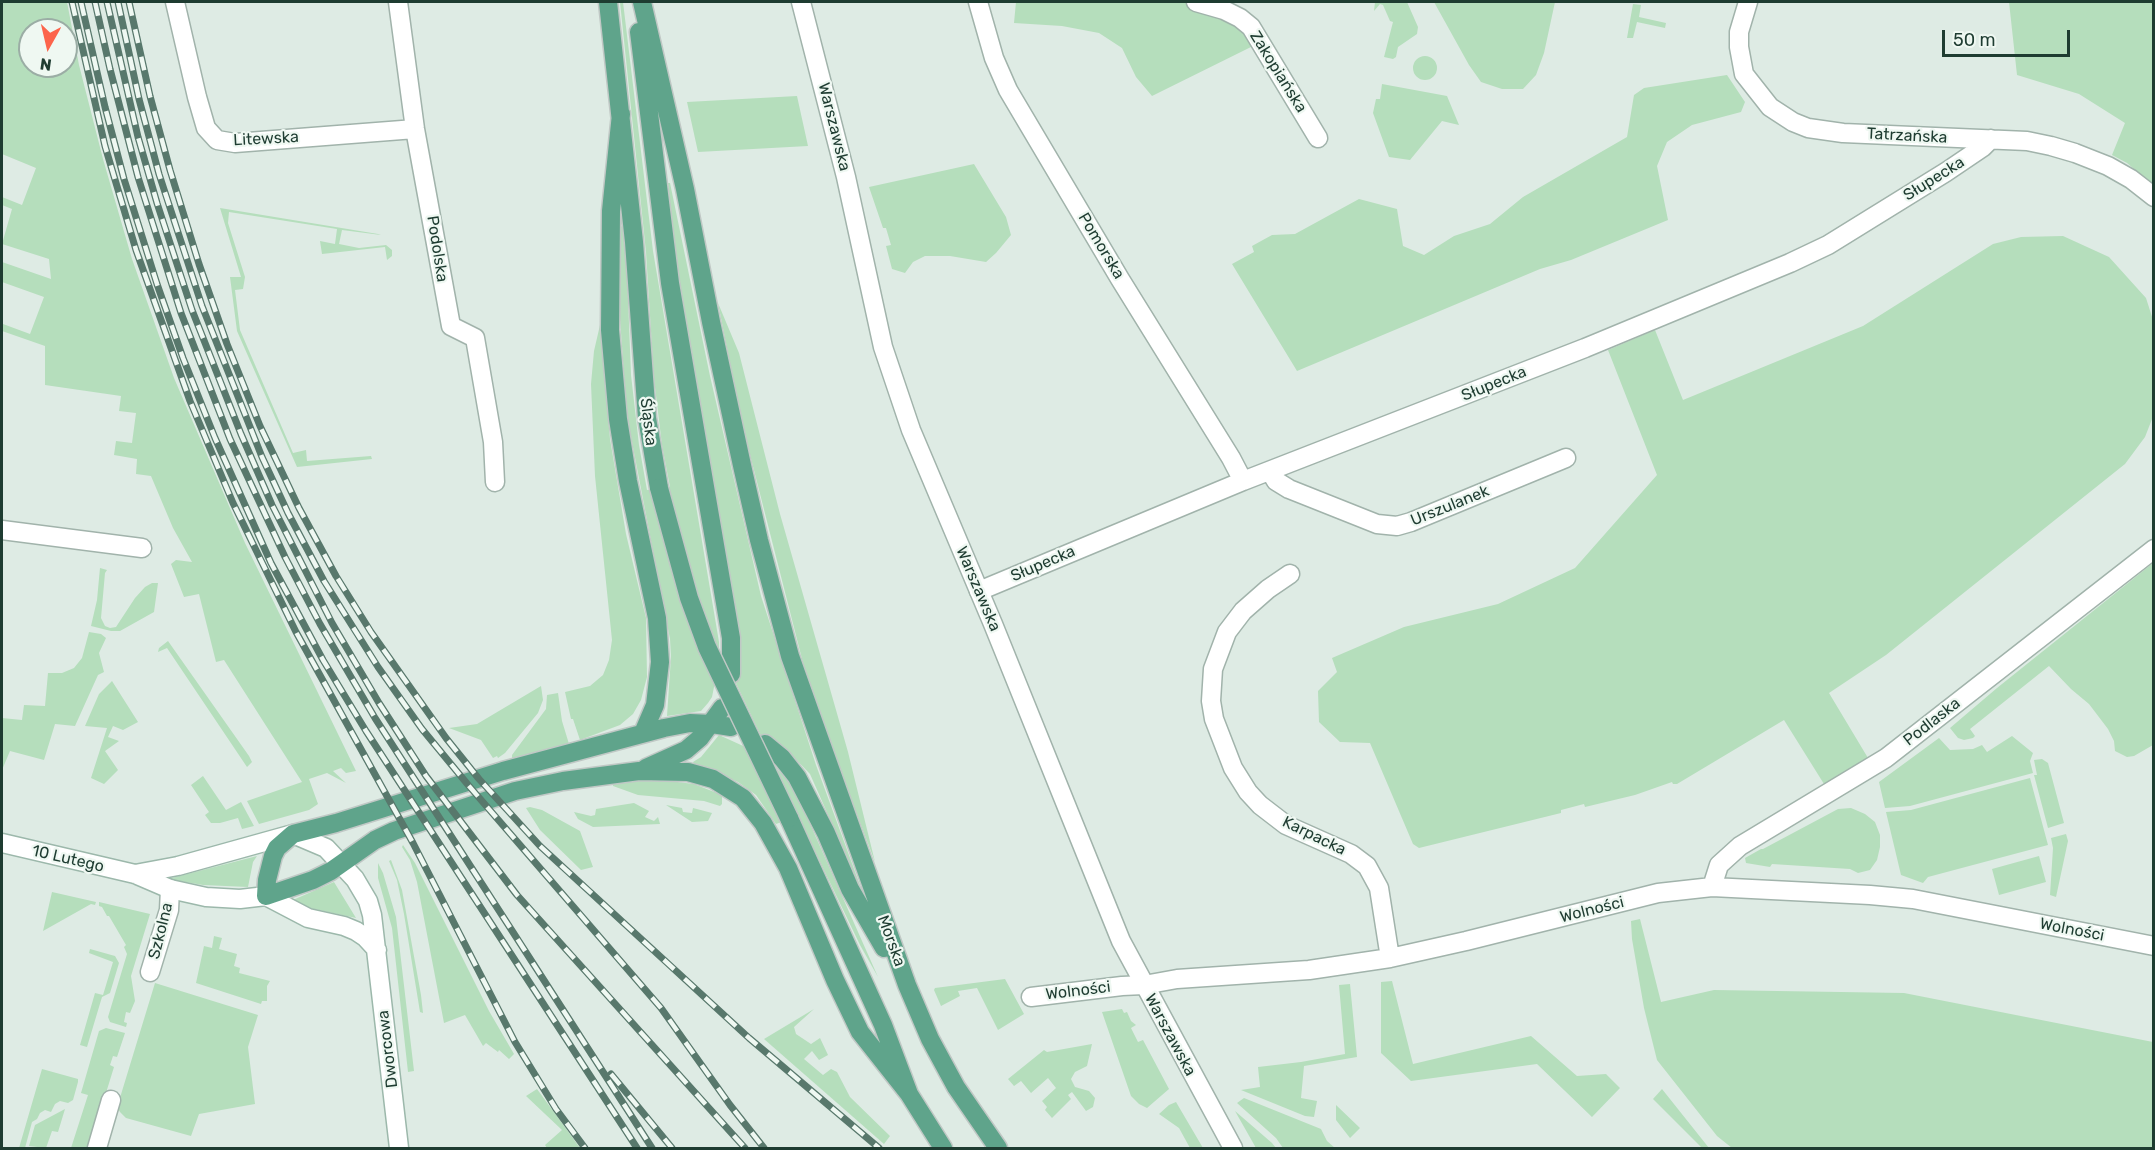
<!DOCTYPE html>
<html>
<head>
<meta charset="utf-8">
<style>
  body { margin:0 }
  #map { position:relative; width:2155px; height:1150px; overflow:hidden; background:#deebe4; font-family:Rubik,sans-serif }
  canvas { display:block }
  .frame { position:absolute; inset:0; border:3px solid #1e3c31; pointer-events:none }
  .north { position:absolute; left:18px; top:18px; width:60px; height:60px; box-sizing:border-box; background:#eff8f2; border:2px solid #9bada5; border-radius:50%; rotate:188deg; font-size:16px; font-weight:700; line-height:24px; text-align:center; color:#1e3c31 }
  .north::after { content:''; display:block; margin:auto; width:21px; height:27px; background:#fc644b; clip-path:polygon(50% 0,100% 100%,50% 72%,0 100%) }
  .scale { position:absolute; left:1942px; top:30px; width:128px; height:27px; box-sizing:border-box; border:3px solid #1e3c31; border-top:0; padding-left:8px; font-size:18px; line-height:21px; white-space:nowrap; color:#1e3c31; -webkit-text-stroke:4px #eff8f2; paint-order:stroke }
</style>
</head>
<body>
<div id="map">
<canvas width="2155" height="1150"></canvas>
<div class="frame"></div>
<div class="north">N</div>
<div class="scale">50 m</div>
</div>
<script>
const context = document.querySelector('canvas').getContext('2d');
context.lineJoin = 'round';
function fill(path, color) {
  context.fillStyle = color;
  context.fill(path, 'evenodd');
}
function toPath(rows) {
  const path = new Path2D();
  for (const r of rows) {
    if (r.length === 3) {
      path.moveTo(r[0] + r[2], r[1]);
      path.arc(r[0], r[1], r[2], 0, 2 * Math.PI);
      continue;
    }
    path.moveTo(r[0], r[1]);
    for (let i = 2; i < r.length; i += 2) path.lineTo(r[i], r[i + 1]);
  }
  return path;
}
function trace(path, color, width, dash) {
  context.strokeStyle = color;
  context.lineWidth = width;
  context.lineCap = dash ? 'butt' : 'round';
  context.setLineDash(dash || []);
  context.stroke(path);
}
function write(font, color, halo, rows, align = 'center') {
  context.font = font + ' Rubik,sans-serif';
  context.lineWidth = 4.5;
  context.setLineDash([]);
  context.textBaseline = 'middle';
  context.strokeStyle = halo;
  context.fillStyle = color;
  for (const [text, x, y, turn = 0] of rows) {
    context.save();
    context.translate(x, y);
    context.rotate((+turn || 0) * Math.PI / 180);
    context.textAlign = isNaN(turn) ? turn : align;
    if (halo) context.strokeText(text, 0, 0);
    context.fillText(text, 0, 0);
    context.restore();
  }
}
fill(toPath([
  [2,2,67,2,79,65,103,159,132,259,174,378,245,543,356,771,346,773,341,768,333,771,346,783,327,773,309,779,318,804,309,810,259,824,247,801,302,782,224,660,216,662,199,594,184,597,171,564,176,560,192,562,173,528,151,476,136,474,137,459,114,455,116,441,132,443,136,413,119,411,121,396,45,385,45,346,2,331,3,324,30,334,44,297,2,282,2,262,51,279,49,259,2,244,12,209,2,205,2,197,22,205,36,168,2,154],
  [30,30,66,30,66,66,30,66],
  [620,2,623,2,653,251,719,642,719,662,712,697,708,703,701,711,667,716,671,657,670,639,627,416,619,305,619,228,621,226,625,229,626,247,631,375,639,445,647,490,670,487,662,445,654,379,646,252],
  [1016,2,1184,2,1198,9,1222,15,1241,28,1253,46,1152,96,1136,77,1122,48,1099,33,1062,26,1014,23],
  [1375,2,1407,2,1418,27,1417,34,1398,47,1396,57,1393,59,1384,57,1393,22,1390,21,1383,5,1380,4,1374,11],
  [1434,2,1555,2,1544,53,1536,75,1523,89,1502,89,1481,82,1469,65],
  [2009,2,2153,2,2153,185,2127,163,2112,155,2125,123,2079,94,2017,75],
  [1633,4,1641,5,1639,17,1666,23,1665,28,1637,22,1633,38,1627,38],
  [1425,68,12],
  [1727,75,1745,102,1741,112,1692,125,1667,142,1657,166,1668,220,1571,260,1540,269,1297,371,1232,264,1254,252,1252,246,1272,235,1295,234,1359,199,1397,209,1403,246,1424,255,1454,236,1490,224,1523,197,1627,137,1634,95,1644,88],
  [1382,84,1447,96,1459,125,1442,121,1410,160,1389,157,1373,113,1376,99,1380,99],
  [797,96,808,146,698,152,687,102],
  [974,164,1006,217,1011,235,996,253,986,262,950,256,925,256,913,262,905,273,892,269,886,246,891,245,886,228,883,228,869,187],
  [668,183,670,183,710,376,761,596,816,765,864,896,810,774,783,746,761,736,735,681,740,651,738,624,678,286],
  [220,208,378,234,381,235,342,230,339,244,359,248,386,245,392,250,392,256,387,260,385,247,322,254,320,241,335,244,337,229,229,212,228,223,245,277,243,289,235,290,240,330,293,453,306,450,307,461,371,456,372,459,297,467,237,331,230,277,241,277],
  [2063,236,2109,257,2146,298,2153,320,2154,414,2145,437,2125,464,1886,655,1829,693,1868,758,1824,784,1784,720,1677,784,1673,784,1672,782,1635,795,1585,807,1584,804,1561,810,1561,813,1419,848,1413,844,1370,743,1340,742,1319,722,1318,691,1337,672,1332,658,1404,627,1498,604,1575,568,1657,475,1608,350,1655,330,1683,400,1863,326,1993,244,2021,237],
  [718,303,739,353,780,514,848,752,875,862,850,796,803,663,742,423],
  [600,325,610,439,626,534,646,618,647,677,641,700,633,714,620,725,580,740,573,719,571,719,565,692,590,686,603,675,609,660,612,640,595,476,591,384,594,351],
  [2153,563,2153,745,2134,756,2127,757,2115,751,2114,741,2108,729,2089,704,2071,689,2049,666,1970,729,1975,736,1973,738,1964,740,1958,738,1950,728,1997,688],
  [100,568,107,570,105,573,101,618,105,626,110,628,116,627,135,598,145,587,152,583,158,583,154,612,120,631,111,631,91,626,97,600],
  [89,632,101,634,106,638,99,653,104,672,98,675,75,726,55,724,44,760,10,751,2,770,2,718,22,720,24,705,45,706,48,673,62,673,74,668,82,658],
  [168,641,249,756,252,762,247,767,167,648,158,652,159,648],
  [112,681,138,722,123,730,113,726,108,737,119,741,105,751,118,770,104,784,91,778,107,728,85,726,99,694],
  [541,686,543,700,538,713,505,753,498,758,497,756,493,758,481,740,449,728,477,724],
  [558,693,562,721,569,744,512,760,512,755,546,709,547,695],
  [719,735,752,750,767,759,788,780,799,799,878,977,860,945,798,816,776,824,756,795,738,782,699,765,694,765,693,762,701,757],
  [2012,736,2033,753,2030,761,2033,773,1910,806,1885,808,1879,782,1939,738,1950,750,1973,749,1982,745,1987,752],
  [2042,759,2048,763,2064,823,2048,828,2034,775,2037,775,2034,760],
  [203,776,226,810,241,802,254,826,242,829,238,818,220,823,211,823,205,815,209,812,191,785],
  [2030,778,2048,845,1928,877,1923,883,1901,875,1886,812,1911,810],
  [638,781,669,781,694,784,722,795,722,804,720,806,704,801,638,795,613,786,613,783],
  [634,803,649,811,645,817,654,821,658,817,660,824,593,827,578,819,574,812,591,816,595,815,596,809],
  [666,805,682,808,683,812,692,813,693,808,712,813,708,821,692,822],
  [530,807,542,810,580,831,593,867,581,870,540,830,526,808],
  [1851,808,1865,814,1875,822,1880,835,1880,847,1877,860,1870,870,1858,873,1850,869,1772,864,1770,867,1746,863,1745,858,1761,849,1763,849,1838,809],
  [2066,834,2068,841,2056,897,2050,895,2053,848,2051,838],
  [403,845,415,863,489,1011,514,1054,509,1059,499,1050,498,1052,486,1043,483,1046,465,1015,444,1023,417,882,410,860,402,847],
  [257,856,253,862,248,887,203,885,168,879],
  [2039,856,2046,882,1999,895,1992,869],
  [391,860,402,890,421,995,423,1013,420,1012,404,914,397,880,389,861],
  [378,863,383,873,396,917,414,1071,408,1072,392,928,378,878],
  [334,882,356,918,310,908,293,900],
  [52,892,96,902,95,905,91,904,43,931],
  [99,902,150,914,131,976,135,1001,130,1013,126,1012,124,1022,127,1023,126,1027,110,1022,108,1017,127,954,124,947,126,945,109,916,107,916,102,907,99,906],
  [1640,919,1661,1002,1714,990,1904,993,2153,1042,2153,1148,1732,1148,1717,1136,1657,1060,1644,1008,1632,939,1631,921],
  [214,936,222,938,219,949,237,954,234,966,240,968,239,973,270,981,267,986,267,1001,262,1001,261,1004,196,983,204,946,212,948],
  [90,949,115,956,119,963,110,993,102,997,87,1047,80,1045,95,993,103,995,113,962,89,953],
  [1005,979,1024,1014,998,1030,977,988,958,991,960,996,941,1006,934,990,935,988],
  [1392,981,1413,1064,1531,1036,1577,1076,1606,1074,1620,1088,1592,1117,1537,1064,1411,1081,1381,1053,1381,982],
  [155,983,258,1015,248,1047,255,1104,199,1114,191,1136,126,1118,120,1112,117,1107,119,1101],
  [1350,984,1357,1057,1304,1066,1301,1098,1317,1101,1314,1117,1305,1116,1241,1090,1260,1087,1258,1067,1301,1062,1345,1054,1339,985],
  [814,1009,794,1027,796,1034,811,1044,820,1038,828,1055,819,1060,812,1051,804,1059,823,1075,831,1069,837,1072,850,1097,890,1136,884,1144,764,1039],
  [1122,1009,1124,1013,1127,1012,1131,1021,1136,1025,1131,1028,1138,1042,1143,1040,1169,1089,1147,1108,1139,1104,1131,1096,1102,1012],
  [106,1028,125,1033,117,1057,113,1056,110,1065,114,1067,89,1148,71,1148,88,1095,81,1093,99,1031],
  [1092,1044,1087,1066,1075,1072,1071,1079,1075,1087,1089,1091,1095,1098,1093,1107,1086,1111,1072,1092,1068,1095,1071,1099,1052,1118,1045,1110,1047,1107,1042,1101,1056,1088,1048,1078,1031,1093,1021,1081,1014,1086,1008,1079,1044,1050,1047,1052],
  [42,1069,78,1079,78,1082,73,1100,68,1103,60,1101,55,1104,51,1112,45,1110,40,1113,37,1119,32,1122,25,1148,19,1148],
  [537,1089,567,1130,580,1148,547,1148,545,1145,562,1130,526,1096],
  [1662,1089,1709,1148,1702,1148,1653,1099],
  [1244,1098,1321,1129,1327,1141,1335,1148,1283,1148,1276,1138,1237,1103],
  [1176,1102,1203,1148,1190,1148,1179,1128,1159,1114,1169,1105],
  [1336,1105,1360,1128,1350,1138,1336,1120],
  [65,1109,58,1132,52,1131,46,1148,29,1146,35,1125],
  [1235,1111,1272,1143,1276,1148,1256,1148]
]), '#b5debc');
const minor = toPath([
  [175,2,197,97,206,128,217,140,235,143,415,129],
  [398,2,415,129,451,326,475,338,493,442,495,482],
  [978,2,994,58,1008,90,1120,279,1231,458,1243,481],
  [1196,2,1224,10,1240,18,1251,27,1318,138],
  [1748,2,1739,32,1739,47,1744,74,1770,107,1793,122,1808,128,1843,133,2027,141,2051,146,2075,153,2108,166,2131,179,2154,197],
  [1270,471,1276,481,1289,489,1377,524,1397,526,1411,522,1566,458],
  [2,530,142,548],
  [1290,574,1268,589,1243,611,1227,632,1213,669,1211,701,1214,719,1233,768,1248,792,1260,805,1286,825,1351,854,1367,866,1379,888,1390,958],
  [979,591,1243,481,1585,348,1790,263,1828,245,1946,172,1983,147,1991,139],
  [1712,887,1719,865,1740,846,1886,758,2154,549],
  [150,972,169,910,170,889],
  [1031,997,1122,986,1144,985,1177,979,1309,970,1390,958,1466,941,1658,893,1712,887,1870,895,1913,899,2154,946],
  [97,1148,111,1100]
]);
const tertiary = toPath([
  [801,2,846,177,883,347,911,430,993,624,1121,941,1233,1148]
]);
const secondary = toPath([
  [2,843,135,874,170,889,206,897,240,899,266,896,308,918,344,926,356,931,365,937,377,950],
  [135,874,178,866,293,834,326,848,355,879,368,901,372,915,399,1148]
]);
const primary = toPath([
  [608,2,634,242,647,418,659,488],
  [642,2,685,189,711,322,743,470,759,540,790,656,907,985,930,1039,956,1087,998,1148],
  [639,32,670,283,731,638,731,674],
  [621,114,611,211,610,330,618,419,628,481,657,618,660,662,655,705,643,733],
  [731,727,712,724,690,723,664,728,503,771,336,823,293,834,277,848,273,856,267,880,266,896,313,880,331,871,375,840,394,831,515,791,563,781,639,771,688,772,713,779,743,798,763,823,788,868,835,980,860,1032,909,1094],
  [765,744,782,758,797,777,826,833,850,889,884,948],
  [646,768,686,750,700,738,722,708],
  [789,818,883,1025,909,1094,943,1148]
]);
trace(minor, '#a1b3ab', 21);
trace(tertiary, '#a1b3ab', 21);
trace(secondary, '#9cb8ab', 21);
trace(primary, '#c0c8c5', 21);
trace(minor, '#fff', 18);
trace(tertiary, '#fff', 18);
trace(secondary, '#fff', 18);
trace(primary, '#5fa48b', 18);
const rail = toPath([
  [72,2,105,146,136,250,190,401,233,503,296,632,413,843,515,1042,556,1109,585,1148],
  [81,2,105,107,124,179,157,284,183,358,215,438,271,563,323,660,366,731,637,1148],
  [95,2,110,69,138,177,181,313,230,439,285,557,320,624,375,718,652,1148],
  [107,2,138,137,157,203,192,310,241,434,272,505,332,623,379,703,426,776,517,895,745,1148],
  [118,2,139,99,159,174,202,306,262,457,288,513,324,581,378,667,422,729,469,786,661,1008,730,1105,764,1148],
  [129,2,150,96,170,170,199,264,227,344,260,426,299,508,336,576,371,632,446,738,479,779,540,846,749,1038,879,1148],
  [611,1074,672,1148]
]);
trace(rail, '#58786c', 7);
trace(rail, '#eff8f2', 4.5, [14]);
const primaryBridge = toPath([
  [659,488,689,598,707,647,789,818]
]);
trace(primaryBridge, '#c0c8c5', 21, []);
trace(primaryBridge, '#5fa48b', 18);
write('16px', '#1e3c31', '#eff8f2', [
  ["Zakopiańska",1278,72,58],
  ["Warszawska",834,127,76],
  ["Tatrzańska",1907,136,3],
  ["Litewska",266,139,-3],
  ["Słupecka",1934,179,-32],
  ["Pomorska",1101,246,59],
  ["Podolska",437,249,81],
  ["Słupecka",1494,384,-22],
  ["Śląska",648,422,83],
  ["Urszulanek",1450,506,-22],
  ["Słupecka",1043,564,-23],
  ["Warszawska",978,589,67],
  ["Podlaska",1932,722,-38],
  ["Karpacka",1314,836,26],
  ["10 Lutego",68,859,13],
  ["Wolności",1592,910,-14],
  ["Wolności",2072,930,11],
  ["Szkolna",161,931,-76],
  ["Morska",891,941,70],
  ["Wolności",1078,991,-7],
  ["Warszawska",1170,1035,62],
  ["Dworcowa",388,1049,-97]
]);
</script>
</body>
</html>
